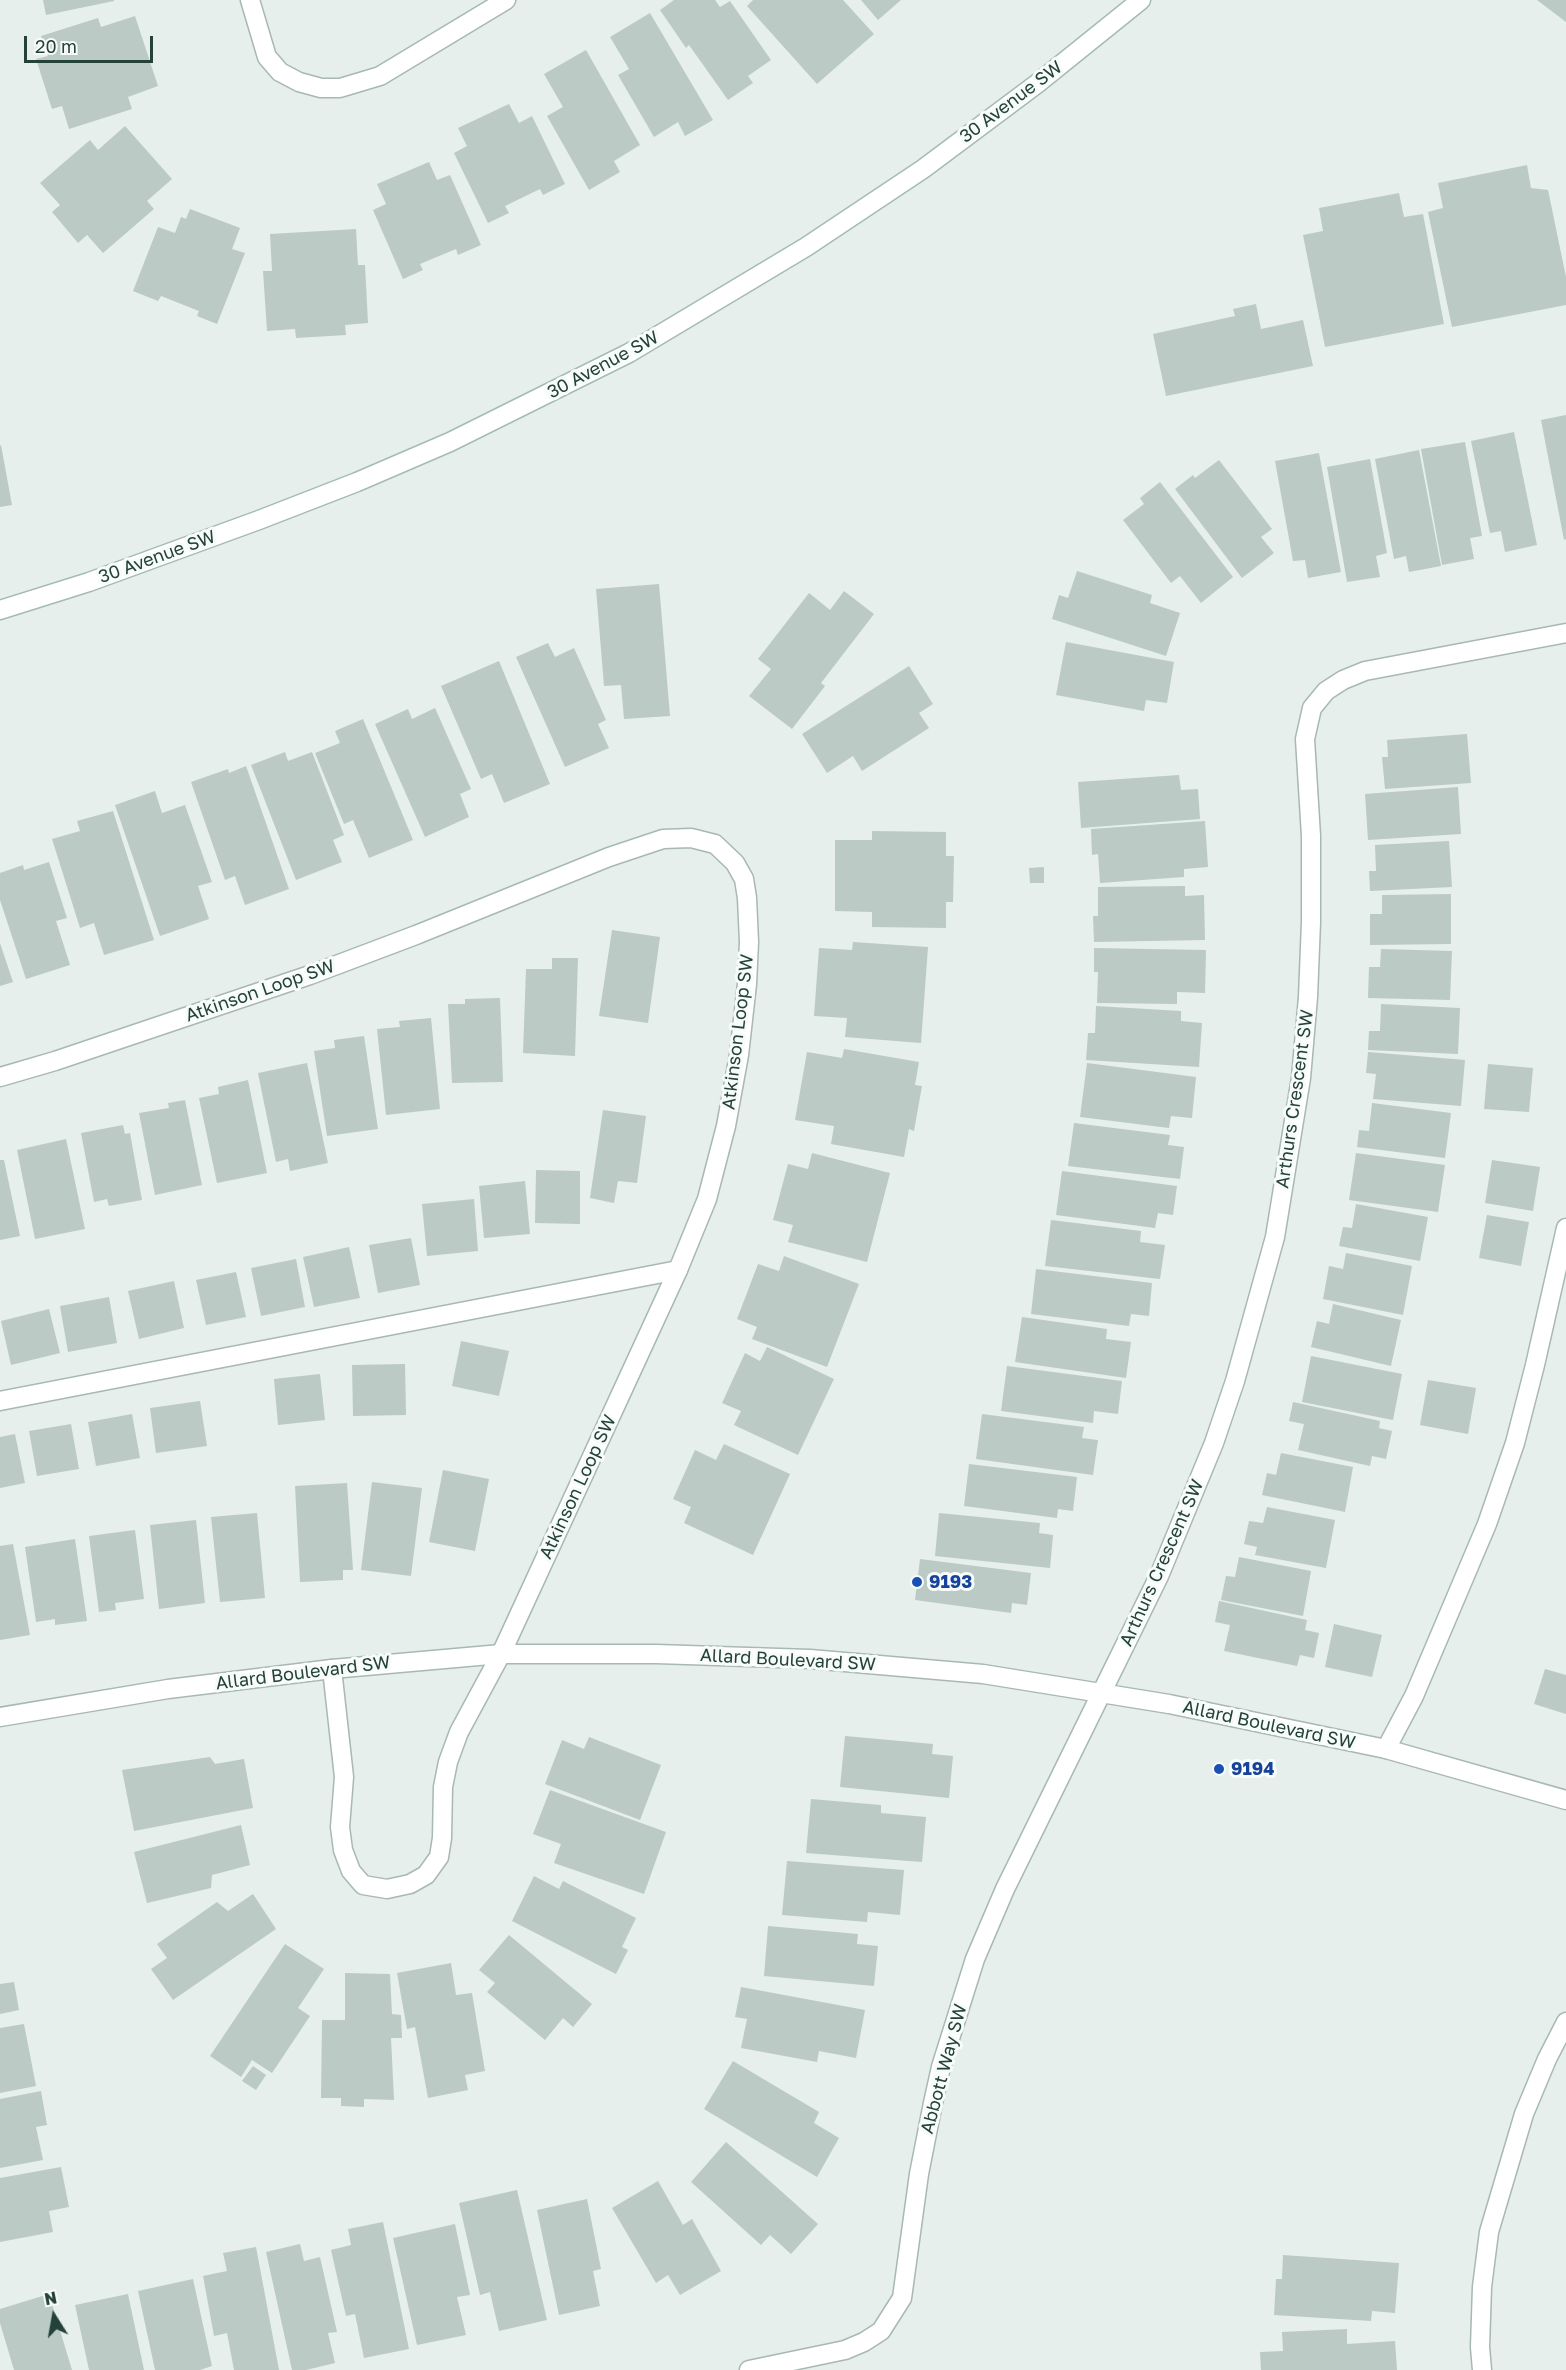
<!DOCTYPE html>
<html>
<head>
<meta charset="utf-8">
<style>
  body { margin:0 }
  #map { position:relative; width:1566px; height:2370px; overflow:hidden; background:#e6efeb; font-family:"Golos Text",sans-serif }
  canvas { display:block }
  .north { position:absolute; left:24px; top:2286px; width:60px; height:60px; -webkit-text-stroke:4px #f7fbf9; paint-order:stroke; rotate:349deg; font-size:16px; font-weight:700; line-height:24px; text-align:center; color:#24423a }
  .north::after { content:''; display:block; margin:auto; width:21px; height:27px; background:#24423a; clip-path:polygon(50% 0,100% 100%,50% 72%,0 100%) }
  .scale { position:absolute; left:24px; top:36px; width:129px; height:27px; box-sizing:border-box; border:3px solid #24423a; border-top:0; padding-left:8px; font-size:18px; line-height:21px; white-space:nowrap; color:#24423a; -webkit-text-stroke:4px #f7fbf9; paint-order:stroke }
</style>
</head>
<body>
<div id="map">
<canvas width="1566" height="2370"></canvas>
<div class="north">N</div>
<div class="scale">20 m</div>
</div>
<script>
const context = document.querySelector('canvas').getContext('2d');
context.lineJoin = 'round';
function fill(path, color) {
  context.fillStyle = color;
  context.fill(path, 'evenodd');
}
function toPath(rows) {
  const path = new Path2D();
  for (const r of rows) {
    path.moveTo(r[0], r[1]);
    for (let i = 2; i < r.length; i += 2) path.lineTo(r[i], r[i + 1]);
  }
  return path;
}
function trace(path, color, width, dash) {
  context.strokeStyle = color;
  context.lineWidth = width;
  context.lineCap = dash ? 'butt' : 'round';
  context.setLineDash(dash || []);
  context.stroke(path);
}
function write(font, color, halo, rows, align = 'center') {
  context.font = font + ' "Golos Text",sans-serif';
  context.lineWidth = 6;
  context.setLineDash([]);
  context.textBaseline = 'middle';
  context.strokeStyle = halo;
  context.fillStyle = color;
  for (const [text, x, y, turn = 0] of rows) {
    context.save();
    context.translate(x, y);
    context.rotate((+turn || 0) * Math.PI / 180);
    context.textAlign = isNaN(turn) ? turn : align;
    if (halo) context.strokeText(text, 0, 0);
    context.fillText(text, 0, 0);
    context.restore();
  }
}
fill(toPath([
  [43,0,114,0,114,1,46,15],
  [674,0,715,0,720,7,730,1,771,60,748,76,753,83,728,100,689,45,686,48,660,10],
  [753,0,843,0,874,34,817,84,747,6],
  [861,0,901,0,878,20],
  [1537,0,1566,0,1566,22],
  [650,13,713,120,685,136,678,122,654,137,618,75,629,69,610,37],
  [135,16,158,86,128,97,132,109,69,129,62,106,52,109,36,59,48,56,41,36,98,18,101,27],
  [586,50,640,145,614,161,620,172,589,190,547,116,563,107,544,74],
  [509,104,519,123,532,116,565,184,543,195,540,189,505,206,509,213,488,223,454,153,467,146,458,128],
  [125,126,172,179,147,201,154,209,103,253,87,235,78,243,52,212,60,205,40,183,90,140,98,150],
  [429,162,437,180,450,175,481,245,458,255,456,249,420,264,423,270,403,279,373,210,386,204,377,184],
  [1527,165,1531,188,1548,190,1566,277,1566,305,1452,327,1428,212,1443,208,1438,183],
  [1399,193,1404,217,1423,214,1444,324,1325,347,1303,235,1323,231,1319,208],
  [190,209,240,228,232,249,245,253,217,324,197,316,199,311,161,296,158,301,133,291,158,227,175,233,181,217,186,219],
  [356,229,358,265,365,265,368,323,345,325,346,335,296,338,295,329,267,331,263,271,272,271,270,234],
  [1256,304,1261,329,1303,320,1313,366,1166,396,1153,334,1235,316,1233,309],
  [1566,415,1566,539,1564,540,1541,420],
  [1514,432,1537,545,1505,552,1501,531,1490,533,1471,441],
  [1465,442,1482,536,1470,538,1474,559,1442,565,1421,449],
  [1,445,12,505,0,507,0,446],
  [1419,450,1441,566,1409,572,1406,556,1394,559,1375,459],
  [1319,453,1341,572,1308,578,1305,560,1293,561,1275,461],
  [1370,459,1387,553,1376,556,1380,577,1347,582,1327,467],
  [1219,460,1272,529,1261,537,1274,553,1242,578,1175,489,1193,475,1195,478],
  [1160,482,1233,577,1201,603,1180,576,1171,583,1123,520,1144,504,1140,498],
  [1077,571,1152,595,1150,603,1180,613,1166,656,1052,619,1059,595,1068,598],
  [659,584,670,716,624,719,621,685,604,686,596,589],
  [844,591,874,614,821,683,825,686,792,729,749,696,771,669,758,659,809,593,830,610],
  [1066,642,1174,662,1167,703,1146,700,1144,711,1056,695],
  [548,643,555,657,574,648,606,720,598,724,609,748,565,767,516,657],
  [499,661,550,784,504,803,492,774,481,779,441,686],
  [909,666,933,704,919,713,929,728,862,771,853,756,827,773,802,734],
  [435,708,471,789,460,794,469,817,425,837,375,724,408,709,412,719],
  [363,719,413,840,369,858,353,820,344,824,315,753,340,743,335,731],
  [1467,734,1471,783,1385,789,1382,757,1388,757,1387,740],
  [285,752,288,761,312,752,344,835,333,840,342,862,296,880,251,765],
  [246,766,289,889,245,905,235,876,225,880,191,782,228,769,229,773],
  [1179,775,1181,790,1198,789,1200,819,1081,828,1078,782],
  [1458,787,1461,834,1368,840,1365,794],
  [155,791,162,813,185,805,212,882,198,886,209,919,160,936,115,805],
  [113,811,154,940,104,955,94,923,80,928,52,839,80,831,77,821],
  [1205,821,1208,867,1184,869,1184,877,1100,883,1098,854,1092,855,1091,829],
  [872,831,946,832,946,856,954,856,953,902,946,902,946,928,872,927,872,912,835,911,835,840,872,840],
  [1449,841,1452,887,1370,891,1369,871,1376,871,1375,845],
  [49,862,67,918,56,921,70,965,26,979,0,900,0,873,23,865,24,870],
  [1044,867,1044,883,1030,883,1029,868],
  [1185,886,1185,896,1204,895,1205,940,1094,942,1093,916,1098,916,1098,887],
  [1451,894,1451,944,1370,945,1370,914,1382,914,1382,895],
  [612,930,660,937,648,1023,599,1016],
  [853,942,928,947,921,1043,845,1037,847,1018,814,1016,819,948,852,950],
  [0,943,13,982,0,986],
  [1094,948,1206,950,1205,993,1177,992,1177,1004,1097,1003,1098,972,1094,972],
  [1381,949,1452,951,1450,1000,1368,998,1369,967,1380,967],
  [552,958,578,958,575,1056,523,1053,526,969,552,969],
  [500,998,503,1082,452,1083,448,1004,465,1004,465,999],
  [1381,1004,1460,1008,1458,1054,1368,1050,1369,1031,1380,1031],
  [1096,1006,1181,1011,1181,1021,1202,1023,1199,1067,1086,1060,1088,1033,1095,1033],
  [431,1018,440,1109,386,1115,377,1029,400,1027,399,1021],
  [364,1036,378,1129,327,1136,314,1051,335,1048,334,1040],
  [844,1049,919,1062,915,1085,922,1086,914,1131,909,1129,904,1157,831,1144,834,1126,795,1120,807,1052,842,1058],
  [1368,1052,1465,1060,1461,1106,1373,1099,1376,1074,1366,1073],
  [307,1063,328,1163,290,1171,288,1159,276,1162,258,1073],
  [1087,1063,1196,1077,1192,1118,1171,1116,1169,1128,1080,1117],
  [1488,1064,1533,1068,1529,1112,1484,1109],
  [248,1080,267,1173,217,1183,199,1098,219,1094,218,1087],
  [185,1100,202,1185,155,1195,139,1113,169,1108,168,1103],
  [1372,1103,1451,1113,1445,1158,1357,1147,1359,1130,1369,1131],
  [603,1110,646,1116,637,1183,618,1181,614,1203,590,1198],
  [1074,1123,1170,1135,1168,1145,1184,1147,1180,1179,1068,1166],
  [123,1125,125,1134,130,1133,142,1200,109,1206,107,1199,94,1202,81,1133],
  [66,1139,85,1229,35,1239,17,1150],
  [812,1153,890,1173,867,1262,788,1242,793,1225,773,1220,788,1164,808,1169],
  [1356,1153,1445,1165,1438,1212,1349,1200],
  [0,1160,4,1160,20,1236,0,1240],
  [1492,1160,1540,1167,1533,1211,1485,1203],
  [536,1170,580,1171,580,1224,535,1223],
  [1062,1171,1177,1186,1173,1215,1158,1213,1155,1228,1056,1215],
  [525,1181,530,1234,484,1238,479,1186],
  [474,1199,478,1251,427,1256,422,1204],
  [1356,1204,1428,1217,1420,1261,1339,1246,1343,1227,1352,1228],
  [1487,1215,1529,1222,1521,1266,1479,1258],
  [1051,1220,1141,1231,1140,1242,1165,1245,1160,1279,1045,1266],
  [411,1238,420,1285,378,1293,369,1245],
  [349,1247,360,1298,314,1307,303,1257],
  [1346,1253,1412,1266,1403,1315,1323,1299,1329,1266,1343,1269],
  [784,1256,859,1284,827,1367,752,1339,757,1327,737,1319,758,1264,779,1271],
  [296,1259,305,1307,261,1316,251,1268],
  [1036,1269,1152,1283,1149,1316,1131,1314,1129,1326,1031,1314],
  [236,1272,246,1317,206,1325,196,1280],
  [174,1281,184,1328,139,1339,128,1291],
  [109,1297,117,1343,68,1352,60,1306],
  [1333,1304,1401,1320,1391,1366,1311,1347,1317,1321,1329,1324],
  [49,1309,60,1353,11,1365,1,1321],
  [1022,1317,1107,1329,1106,1339,1131,1342,1126,1378,1015,1362],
  [461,1341,509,1351,499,1396,452,1386],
  [767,1347,834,1379,798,1455,734,1425,741,1411,722,1403,745,1353,760,1361],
  [1311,1356,1402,1374,1393,1420,1302,1402],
  [405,1364,406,1415,353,1416,352,1365],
  [1007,1366,1122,1381,1118,1414,1094,1411,1093,1423,1001,1411],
  [320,1374,325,1420,278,1425,274,1379],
  [1428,1380,1476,1388,1468,1434,1420,1425],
  [200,1401,207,1446,156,1453,150,1408],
  [1293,1402,1380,1421,1379,1428,1392,1431,1386,1459,1372,1456,1370,1466,1298,1450,1304,1424,1289,1421],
  [132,1414,140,1458,96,1466,88,1422],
  [982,1414,1084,1427,1082,1438,1098,1440,1093,1475,976,1459],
  [71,1424,79,1469,37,1476,29,1431],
  [15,1434,25,1483,0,1488,0,1437],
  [724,1444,790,1474,753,1555,684,1523,691,1507,673,1499,695,1450,716,1460],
  [1281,1453,1353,1467,1345,1512,1262,1495,1267,1473,1276,1475],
  [969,1464,1077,1477,1073,1511,1058,1509,1057,1518,964,1506],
  [443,1470,489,1479,475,1551,429,1542],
  [372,1482,422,1488,411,1576,361,1570],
  [347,1483,353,1570,343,1570,343,1580,300,1582,295,1486],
  [1267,1507,1335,1520,1326,1568,1255,1555,1257,1547,1244,1544,1249,1521,1263,1523],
  [257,1513,265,1598,220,1602,211,1517],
  [939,1513,1040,1523,1039,1533,1053,1535,1050,1568,935,1556],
  [196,1520,205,1603,159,1609,150,1525],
  [135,1530,144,1599,115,1603,116,1610,99,1612,89,1536],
  [75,1539,87,1621,55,1625,55,1619,36,1622,25,1547],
  [13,1544,30,1635,0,1640,0,1546],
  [1239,1557,1311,1571,1303,1616,1221,1600,1226,1576,1235,1577],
  [920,1559,1031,1573,1027,1605,1012,1603,1011,1613,915,1600],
  [1219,1601,1307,1620,1305,1630,1319,1633,1314,1658,1300,1655,1297,1666,1224,1651,1230,1625,1215,1622],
  [1334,1624,1382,1635,1372,1677,1325,1667],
  [1545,1669,1566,1675,1566,1714,1534,1704],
  [845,1736,933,1744,932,1754,953,1756,949,1798,840,1787],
  [589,1737,661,1765,640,1820,545,1784,562,1740,584,1749],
  [210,1757,215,1764,244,1759,253,1808,134,1831,122,1770],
  [550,1790,666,1832,644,1894,554,1863,561,1844,533,1834],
  [811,1799,881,1805,881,1813,926,1817,922,1862,806,1853],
  [241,1825,250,1865,212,1875,211,1888,147,1903,134,1852],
  [787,1861,904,1870,900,1915,868,1912,867,1922,782,1915],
  [534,1876,559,1889,563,1881,636,1918,622,1947,628,1950,616,1974,512,1921],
  [253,1894,276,1929,173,2000,151,1969,167,1958,157,1944,217,1902,228,1911],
  [768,1926,858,1934,857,1944,878,1946,874,1986,764,1976],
  [509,1935,592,2004,573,2027,563,2018,545,2040,487,1992,495,1983,479,1970],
  [285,1944,324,1969,298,2008,310,2016,272,2073,252,2060,241,2077,210,2056],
  [451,1963,456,1995,472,1993,485,2071,465,2075,468,2090,428,2098,415,2027,407,2029,397,1973],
  [345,1973,390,1974,392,2014,401,2015,402,2038,391,2038,394,2100,364,2099,364,2107,341,2106,341,2098,321,2098,322,2020,345,2020],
  [14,1982,19,2010,0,2014,0,1984],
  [741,1987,865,2010,856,2058,819,2051,817,2062,741,2048,747,2019,735,2017],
  [24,2024,36,2086,0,2093,0,2028],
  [733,2061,819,2112,814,2123,839,2138,817,2177,704,2109],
  [253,2066,266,2075,256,2090,242,2081],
  [41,2091,47,2125,36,2127,43,2160,0,2168,0,2099],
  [726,2142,818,2224,791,2254,770,2235,761,2245,691,2182],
  [61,2167,69,2207,49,2211,53,2232,0,2242,0,2178],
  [658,2181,683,2225,692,2219,721,2271,680,2295,668,2275,656,2283,612,2208],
  [517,2190,547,2320,499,2331,490,2292,480,2295,459,2203],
  [587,2199,601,2269,593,2271,600,2306,559,2315,537,2210],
  [383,2222,409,2349,364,2358,355,2314,346,2316,331,2250,351,2245,348,2229],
  [455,2224,470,2295,457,2297,466,2335,417,2345,393,2238],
  [300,2244,304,2261,320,2257,337,2332,328,2333,335,2363,306,2370,292,2370,266,2252],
  [256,2247,279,2370,234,2370,227,2333,214,2336,203,2276,227,2271,223,2253],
  [1283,2255,1399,2263,1395,2313,1372,2311,1371,2321,1274,2315,1276,2279,1282,2279],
  [193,2279,212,2366,200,2370,155,2370,138,2291],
  [49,2294,72,2370,14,2370,0,2323,0,2309],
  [128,2294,144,2370,89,2370,75,2305],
  [1347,2329,1347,2344,1395,2341,1397,2370,1261,2370,1260,2352,1283,2351,1282,2332]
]), '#bbcac4');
const service = toPath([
  [0,1401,678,1270],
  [1386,1749,1414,1696,1487,1524,1515,1443,1535,1365,1566,1228]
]);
const minor = toPath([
  [250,0,267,57,280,72,299,82,321,88,340,88,380,76,506,0],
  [0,1077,55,1061,310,975,416,935,609,857,663,839,691,838,715,844,735,863,744,879,747,898,749,942,747,984,739,1055,726,1126,707,1199,678,1270,501,1654,459,1732,448,1762,443,1787,442,1838,439,1857,426,1875,410,1884,387,1889,363,1885,351,1871,343,1850,340,1827,344,1777,332,1669],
  [749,2370,845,2350,864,2342,881,2331,902,2298,919,2174,933,2103,941,2067,975,1959,1005,1889,1159,1576,1214,1443,1235,1381,1275,1237,1301,1078,1308,997,1311,922,1311,836,1305,739,1312,708,1326,691,1343,680,1365,671,1566,633],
  [1482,2370,1480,2347,1482,2287,1489,2232,1524,2114,1547,2059,1566,2022]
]);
const tertiary = toPath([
  [0,1717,168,1689,332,1669,501,1654,656,1654,810,1659,983,1674,1169,1704,1386,1749,1566,1800]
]);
const secondary = toPath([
  [0,610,89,582,259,520,357,482,450,442,629,353,806,247,923,169,1038,83,1141,0]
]);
trace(service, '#a8b8b2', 21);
trace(minor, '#a8b8b2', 21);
trace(tertiary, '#a8b8b2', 21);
trace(secondary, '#a4bbb3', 21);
trace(service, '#fff', 18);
trace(minor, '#fff', 18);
trace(tertiary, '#fff', 18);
trace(secondary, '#fff', 18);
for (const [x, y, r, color] of [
  [917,1582,6,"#1a4fb4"],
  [1219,1769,6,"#1a4fb4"]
]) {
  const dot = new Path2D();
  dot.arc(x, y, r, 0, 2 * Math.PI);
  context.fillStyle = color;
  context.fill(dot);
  trace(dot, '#f7fbf9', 2);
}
write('18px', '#24423a', '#f7fbf9', [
  ["30 Avenue SW",1011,102,-37],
  ["30 Avenue SW",603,365,-28],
  ["30 Avenue SW",157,557,-20],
  ["Atkinson Loop SW",260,991,-19],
  ["Atkinson Loop SW",738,1032,-83],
  ["Arthurs Crescent SW",1295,1099,-82],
  ["Atkinson Loop SW",578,1487,-65],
  ["Arthurs Crescent SW",1162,1563,-66],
  ["Allard Boulevard SW",788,1660,3],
  ["Allard Boulevard SW",303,1673,-7],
  ["Allard Boulevard SW",1269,1725,12],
  ["Abbott Way SW",944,2069,-75]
]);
write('bold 18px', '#164399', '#f7fbf9', [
  ["9193",929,1582],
  ["9194",1231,1769]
], 'left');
</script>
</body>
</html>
